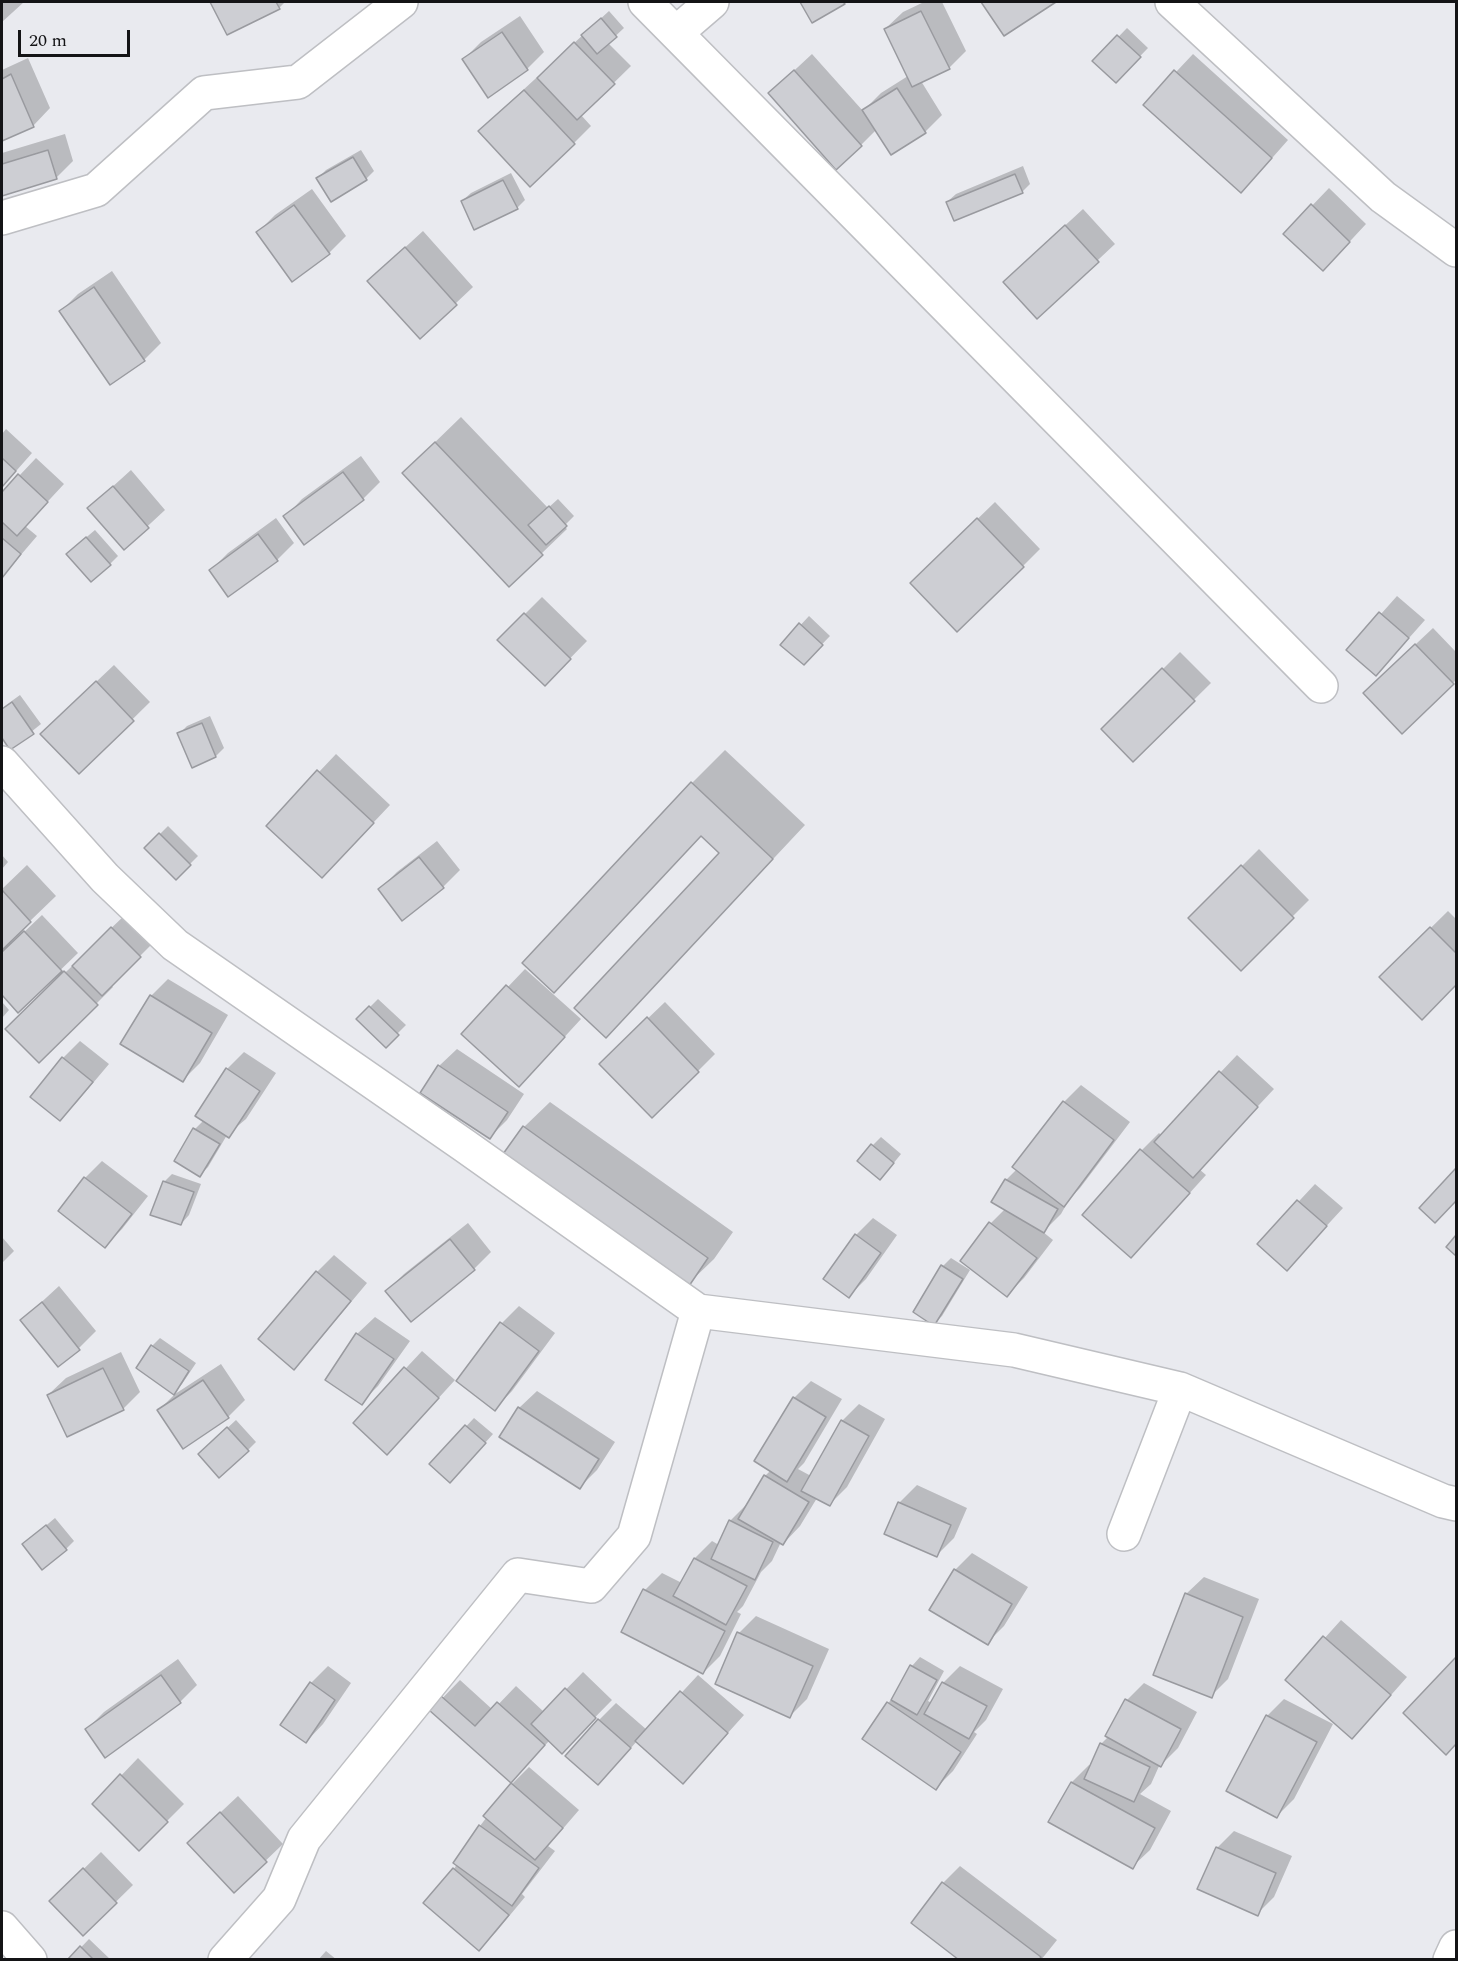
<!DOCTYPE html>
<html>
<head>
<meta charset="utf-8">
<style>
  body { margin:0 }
  #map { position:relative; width:1458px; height:1961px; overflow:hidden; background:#e9eaef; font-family:Spectral,serif }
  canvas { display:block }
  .frame { position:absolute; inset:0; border:3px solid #141416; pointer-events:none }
  .scale { position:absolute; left:18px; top:30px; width:112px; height:27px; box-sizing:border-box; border:3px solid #141416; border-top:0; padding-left:8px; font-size:18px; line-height:21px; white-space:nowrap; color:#141416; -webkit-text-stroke:4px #e9eaef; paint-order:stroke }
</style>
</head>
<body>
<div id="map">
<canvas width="1458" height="1961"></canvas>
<div class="frame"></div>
<div class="scale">20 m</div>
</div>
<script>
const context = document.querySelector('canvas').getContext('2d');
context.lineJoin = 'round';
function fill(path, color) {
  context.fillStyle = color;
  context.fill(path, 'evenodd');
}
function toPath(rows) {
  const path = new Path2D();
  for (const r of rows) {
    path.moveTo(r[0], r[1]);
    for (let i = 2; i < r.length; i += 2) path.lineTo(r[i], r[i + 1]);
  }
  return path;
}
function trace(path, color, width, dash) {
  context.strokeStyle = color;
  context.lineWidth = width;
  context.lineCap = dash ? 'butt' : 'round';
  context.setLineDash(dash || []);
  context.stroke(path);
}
fill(toPath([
  [2,2,24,2,2,22],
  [212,2,285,2,279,8,227,33],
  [802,2,846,2,812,21],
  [924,2,942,2,966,51,949,68,921,81,942,115,925,132,876,130,861,145,770,93,812,54,863,111,881,93,908,76,885,29,903,12],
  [982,2,1053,2,1005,34],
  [609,11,624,28,608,43,631,66,581,115,591,126,574,143,497,114],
  [520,16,544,52,527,69,489,96,464,59,481,42],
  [1127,28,1148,48,1116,81,1095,61],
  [1193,54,1288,140,1258,174,1145,105],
  [28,58,50,108,33,126,2,139,2,70],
  [65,134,73,161,56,178,2,194,2,153],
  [361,150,374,171,366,179,318,178,326,170],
  [1023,166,1030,184,1022,192,947,202,956,194],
  [511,173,525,200,517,208,462,201,471,193],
  [1329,188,1366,224,1340,252,1285,234],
  [312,189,346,236,329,253,258,232,275,215],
  [1083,209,1115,244,1037,317,1022,265],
  [423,231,473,287,420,337,387,264],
  [112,271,161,343,144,360,111,383,61,311,78,294],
  [461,417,548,508,558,499,574,516,564,526,567,529,541,554,429,448],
  [6,429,32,453,2,487,2,434],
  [361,456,380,482,363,499,285,517,302,499],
  [36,458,64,484,25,526,37,536,2,577,2,494],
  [131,470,165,510,124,548,89,508],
  [995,502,1040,549,1023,566,929,566],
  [276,518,294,543,277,560,229,594,211,570,228,553],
  [95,530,118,556,110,564,76,546],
  [1397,596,1425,620,1393,656,1349,650],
  [542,597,587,641,545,684,499,640],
  [809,616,830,636,804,663,783,644],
  [1433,628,1456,652,1456,680,1402,732,1382,676],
  [1180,652,1211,683,1133,760,1103,729],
  [114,665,150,702,79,772,59,717],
  [20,695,41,724,11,748,2,735,2,708],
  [210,716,224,748,216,756,179,734,187,726],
  [725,750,805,825,639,1002,721,852,692,783],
  [336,754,390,805,339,859,268,826],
  [168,826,198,856,176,878,146,848],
  [437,841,460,870,443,887,380,889,397,872],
  [1259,849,1309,900,1241,968,1190,918],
  [2,855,8,862,2,869],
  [27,865,56,896,2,948,2,889],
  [129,911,157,939,111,985,113,987,39,1061,7,1029],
  [1448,911,1456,919,1456,983,1422,1018,1381,977],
  [42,915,78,953,18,1011,2,993,2,953],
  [525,969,581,1019,536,1068,463,1034],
  [168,979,228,1015,200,1063,183,1080,151,996],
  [378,999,406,1025,386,1045,358,1019],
  [2,1002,9,1010,2,1018],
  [665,1002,715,1054,698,1071,618,1047],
  [80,1041,109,1064,77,1102,60,1119,63,1058],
  [457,1049,524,1094,507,1120,490,1137,439,1066],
  [244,1052,276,1073,246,1119,227,1135,208,1167,200,1175,176,1160,195,1129,204,1120,227,1069],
  [1237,1055,1274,1089,1199,1169,1206,1175,1148,1239,1084,1214,1142,1150,1159,1133,1161,1135],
  [1081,1085,1130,1122,1080,1188,1070,1198,1061,1214,1043,1232,1053,1240,1024,1278,1007,1295,962,1260,991,1223,1005,1209,1006,1180,1017,1169,1064,1102],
  [550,1102,733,1232,714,1259,688,1284,524,1127],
  [881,1137,901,1154,888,1170,873,1145],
  [102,1161,148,1196,122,1229,105,1246,85,1178],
  [172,1174,201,1184,189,1215,181,1224,164,1182],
  [1315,1184,1343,1208,1287,1269,1259,1244],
  [873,1218,897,1235,866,1279,849,1296,856,1235],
  [468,1223,491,1252,474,1269,387,1291,404,1274],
  [2,1237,14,1251,2,1263],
  [334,1255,367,1283,311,1350,294,1368,317,1272],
  [951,1258,970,1270,942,1316,934,1324,943,1266],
  [59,1286,96,1331,79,1348,22,1320],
  [519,1306,555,1333,512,1391,495,1409,502,1323],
  [375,1317,410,1341,378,1386,361,1403,327,1380,357,1334],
  [160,1338,196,1363,182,1384,174,1393,138,1368,152,1346],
  [422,1351,455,1380,404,1436,355,1423],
  [121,1352,140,1392,123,1409,48,1395,66,1378],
  [221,1364,245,1400,228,1417,183,1447,159,1410,175,1394],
  [811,1381,842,1399,804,1463,798,1469,811,1476,842,1421,859,1404,885,1419,847,1487,830,1504,817,1498,800,1526,783,1544,781,1542,772,1561,761,1572,743,1606,737,1612,741,1614,720,1656,703,1673,645,1590,662,1573,682,1583,695,1558,712,1541,719,1545,730,1521,747,1504,765,1476,771,1470,794,1398],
  [537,1391,615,1442,597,1470,580,1487,519,1408],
  [474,1418,493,1434,458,1473,431,1464],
  [236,1420,256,1442,248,1450,208,1446],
  [917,1485,967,1508,954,1538,937,1555,886,1534,900,1502],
  [55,1518,74,1541,66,1549,24,1544],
  [972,1553,1028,1587,1004,1626,987,1643,955,1570],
  [1204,1577,1259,1599,1228,1679,1211,1696,1186,1594],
  [756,1616,829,1649,807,1699,790,1716,739,1633],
  [1341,1620,1407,1677,1369,1720,1287,1680],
  [920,1657,944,1671,928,1701,932,1703,943,1683,960,1666,1003,1689,986,1720,974,1732,977,1734,953,1771,936,1788,864,1739,888,1703,896,1695,912,1666],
  [178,1659,197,1685,180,1702,87,1729,104,1712],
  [1456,1659,1456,1742,1446,1753,1405,1713],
  [328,1666,351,1683,323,1724,306,1742,311,1683],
  [583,1672,612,1700,562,1751,550,1740,511,1781,431,1710,460,1680,493,1710,516,1686,544,1712],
  [698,1675,744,1715,700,1764,637,1741,615,1766,599,1720,616,1703,647,1730],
  [1144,1683,1197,1712,1178,1748,1161,1765,1160,1764,1151,1784,1140,1794,1171,1811,1150,1850,1132,1867,1050,1821,1072,1782,1089,1765,1091,1766,1101,1744,1109,1736,1127,1700],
  [1284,1699,1333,1724,1294,1799,1277,1816,1267,1716],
  [138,1758,184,1804,139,1849,94,1804],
  [529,1767,579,1810,548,1846,555,1851,522,1894,525,1897,496,1932,479,1949,454,1869,480,1826,512,1784],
  [238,1796,283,1844,234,1891,206,1826],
  [1234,1831,1292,1856,1274,1897,1257,1914,1217,1848],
  [101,1852,133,1885,83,1934,51,1901],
  [960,1866,1057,1940,1041,1960,962,1960,943,1883],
  [89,1939,111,1960,69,1960],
  [326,1951,337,1960,318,1960]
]), '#0003');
const building = toPath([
  [210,2,276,2,280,9,227,35,210,2],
  [800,2,843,2,845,4,812,23,800,2],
  [981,2,1056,2,1004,36,981,2],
  [921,11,950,69,912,87,884,29,921,11],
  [601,18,617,37,597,54,581,35,601,18],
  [502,32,528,70,488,98,462,59,502,32],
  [1117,35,1141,57,1116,83,1092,61,1117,35],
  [574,42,615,84,577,120,537,78,574,42],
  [794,70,862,146,836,170,768,93,794,70],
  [1174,70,1272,158,1241,193,1143,105,1174,70],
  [11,74,34,127,2,141,2,79,11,74],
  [897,88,926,133,891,155,862,110,897,88],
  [524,90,575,144,530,187,478,131,524,90],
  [48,150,57,179,2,196,2,164,48,150],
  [353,157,367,180,331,202,316,178,353,157],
  [1015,174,1023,193,954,221,946,202,1015,174],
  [503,180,518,209,474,230,461,201,503,180],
  [1311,204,1350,242,1323,271,1283,234,1311,204],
  [294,205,330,254,292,282,256,232,294,205],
  [1065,225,1099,262,1037,319,1003,282,1065,225],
  [405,247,457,305,420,339,367,281,405,247],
  [94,287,145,361,110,385,59,311,94,287],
  [435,442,543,555,509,587,402,473,435,442],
  [2,458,16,471,2,487,2,458],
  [343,472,364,500,304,545,283,516,343,472],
  [18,474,48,502,17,536,2,522,2,492,18,474],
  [113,486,149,528,124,550,87,508,113,486],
  [549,506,567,526,546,545,528,525,549,506],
  [977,518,1024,567,957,632,910,583,977,518],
  [258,534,278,561,228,597,209,570,258,534],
  [86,537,111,565,91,582,66,554,86,537],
  [2,538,21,554,2,578,2,538],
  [1379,612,1409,638,1376,676,1346,650,1379,612],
  [524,613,571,659,545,686,497,640,524,613],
  [799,623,823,645,804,665,780,645,799,623],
  [1415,644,1454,684,1402,734,1363,693,1415,644],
  [1162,668,1195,701,1133,762,1101,729,1162,668],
  [96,681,134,721,79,774,40,734,96,681],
  [12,702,34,734,10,750,2,738,2,709,12,702],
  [202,723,216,757,192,768,177,733,202,723],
  [317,770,374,823,322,878,266,826,317,770],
  [691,782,773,859,606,1038,574,1008,719,853,701,836,554,993,522,963,691,782],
  [159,833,191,865,176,880,144,848,159,833],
  [419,857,444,888,402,921,378,889,419,857],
  [1241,865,1294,918,1241,971,1188,918,1241,865],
  [2,890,31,922,2,950,2,890],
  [111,927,141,957,102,996,72,966,111,927],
  [1430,927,1456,953,1456,985,1422,1020,1379,977,1430,927],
  [24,931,62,971,18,1013,2,995,2,952,24,931],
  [64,971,98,1005,39,1063,5,1029,64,971],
  [506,985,565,1037,519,1087,461,1034,506,985],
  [150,995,212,1033,183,1082,120,1044,150,995],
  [369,1006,399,1035,386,1048,356,1019,369,1006],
  [647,1017,699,1072,652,1118,599,1064,647,1017],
  [62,1057,93,1082,60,1121,30,1097,62,1057],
  [438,1065,508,1112,490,1139,420,1093,438,1065],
  [226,1068,260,1091,229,1138,195,1116,226,1068],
  [1219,1071,1258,1107,1193,1178,1154,1142,1219,1071],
  [1063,1101,1114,1140,1064,1207,1012,1167,1063,1101],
  [523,1126,708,1258,689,1286,503,1154,523,1126],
  [193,1128,220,1144,200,1177,174,1161,193,1128],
  [871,1144,894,1163,880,1180,857,1161,871,1144],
  [1140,1149,1190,1193,1131,1258,1082,1215,1140,1149],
  [1456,1168,1456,1201,1435,1223,1419,1208,1456,1168],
  [84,1177,132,1214,105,1248,58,1211,84,1177],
  [1005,1179,1058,1209,1044,1233,991,1202,1005,1179],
  [163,1181,194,1192,181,1225,150,1215,163,1181],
  [1297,1200,1327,1226,1287,1271,1257,1244,1297,1200],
  [989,1222,1037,1258,1007,1297,960,1261,989,1222],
  [855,1234,881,1253,849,1298,823,1279,855,1234],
  [1456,1235,1456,1256,1446,1247,1456,1235],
  [450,1239,475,1270,411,1322,385,1291,450,1239],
  [941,1265,963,1279,934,1326,913,1312,941,1265],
  [316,1271,351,1301,294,1370,258,1339,316,1271],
  [42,1302,80,1350,58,1367,20,1320,42,1302],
  [500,1322,539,1351,495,1411,456,1381,500,1322],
  [356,1333,394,1359,362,1405,325,1380,356,1333],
  [151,1345,189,1371,174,1395,136,1368,151,1345],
  [404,1367,439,1398,387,1455,353,1423,404,1367],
  [103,1368,124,1410,67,1437,47,1395,103,1368],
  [203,1380,229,1418,183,1449,157,1410,203,1380],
  [793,1397,826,1417,787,1482,754,1461,793,1397],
  [518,1407,599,1459,580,1489,499,1437,518,1407],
  [841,1420,869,1436,830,1506,801,1491,841,1420],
  [465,1425,486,1443,450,1483,429,1464,465,1425],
  [227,1427,249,1451,219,1478,198,1454,227,1427],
  [764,1475,809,1502,783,1545,738,1519,764,1475],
  [898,1502,951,1525,937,1557,884,1534,898,1502],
  [729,1520,773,1542,755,1580,711,1559,729,1520],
  [46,1525,67,1550,42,1570,22,1544,46,1525],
  [694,1558,747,1586,726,1625,673,1596,694,1558],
  [954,1569,1012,1604,988,1645,929,1610,954,1569],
  [643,1589,725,1631,703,1674,621,1632,643,1589],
  [1185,1593,1243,1617,1212,1698,1153,1675,1185,1593],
  [737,1632,813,1666,790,1718,715,1684,737,1632],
  [1323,1636,1391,1695,1352,1739,1285,1680,1323,1636],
  [1456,1657,1456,1744,1446,1755,1403,1713,1456,1657],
  [910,1665,937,1680,917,1715,891,1700,910,1665],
  [161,1675,181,1703,105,1758,85,1729,161,1675],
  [310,1682,335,1700,306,1743,280,1725,310,1682],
  [942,1682,987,1706,969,1739,924,1714,942,1682],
  [565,1688,596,1718,562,1754,531,1724,565,1688],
  [680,1691,728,1733,683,1784,635,1741,680,1691],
  [441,1696,475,1726,497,1702,545,1745,511,1783,429,1710,441,1696],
  [1125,1699,1181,1729,1161,1767,1105,1736,1125,1699],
  [887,1702,961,1752,936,1790,862,1739,887,1702],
  [1266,1715,1317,1742,1277,1818,1226,1791,1266,1715],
  [598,1719,631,1748,598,1785,565,1756,598,1719],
  [1100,1743,1150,1767,1134,1802,1084,1779,1100,1743],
  [120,1774,168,1822,139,1851,92,1804,120,1774],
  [1071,1782,1155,1828,1133,1869,1048,1822,1071,1782],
  [511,1783,563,1828,535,1860,483,1816,511,1783],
  [220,1812,267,1862,234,1893,187,1843,220,1812],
  [479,1825,539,1868,512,1906,453,1863,479,1825],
  [1216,1847,1276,1873,1258,1916,1197,1889,1216,1847],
  [83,1868,117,1903,83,1936,49,1901,83,1868],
  [453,1868,509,1915,479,1951,423,1903,453,1868],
  [942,1882,1041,1957,1039,1960,959,1960,911,1923,942,1882],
  [80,1946,94,1960,67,1960,80,1946]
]);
fill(building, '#cdced3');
trace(building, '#999a9f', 1.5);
const minor = toPath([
  [645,2,1321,686],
  [1172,2,1383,197,1456,250],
  [676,33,712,2],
  [2,218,96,190,204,93,298,82,401,2],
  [2,763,105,878,175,945,465,1146,698,1311,1014,1350,1180,1389,1443,1501,1456,1504],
  [1124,1534,1180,1389],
  [2,1928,30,1960],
  [225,1960,279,1899,304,1839,518,1575,591,1586,634,1536,698,1311],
  [1450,1960,1456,1947]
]);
trace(minor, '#bebfc3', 36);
trace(minor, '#fff', 33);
</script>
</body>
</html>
